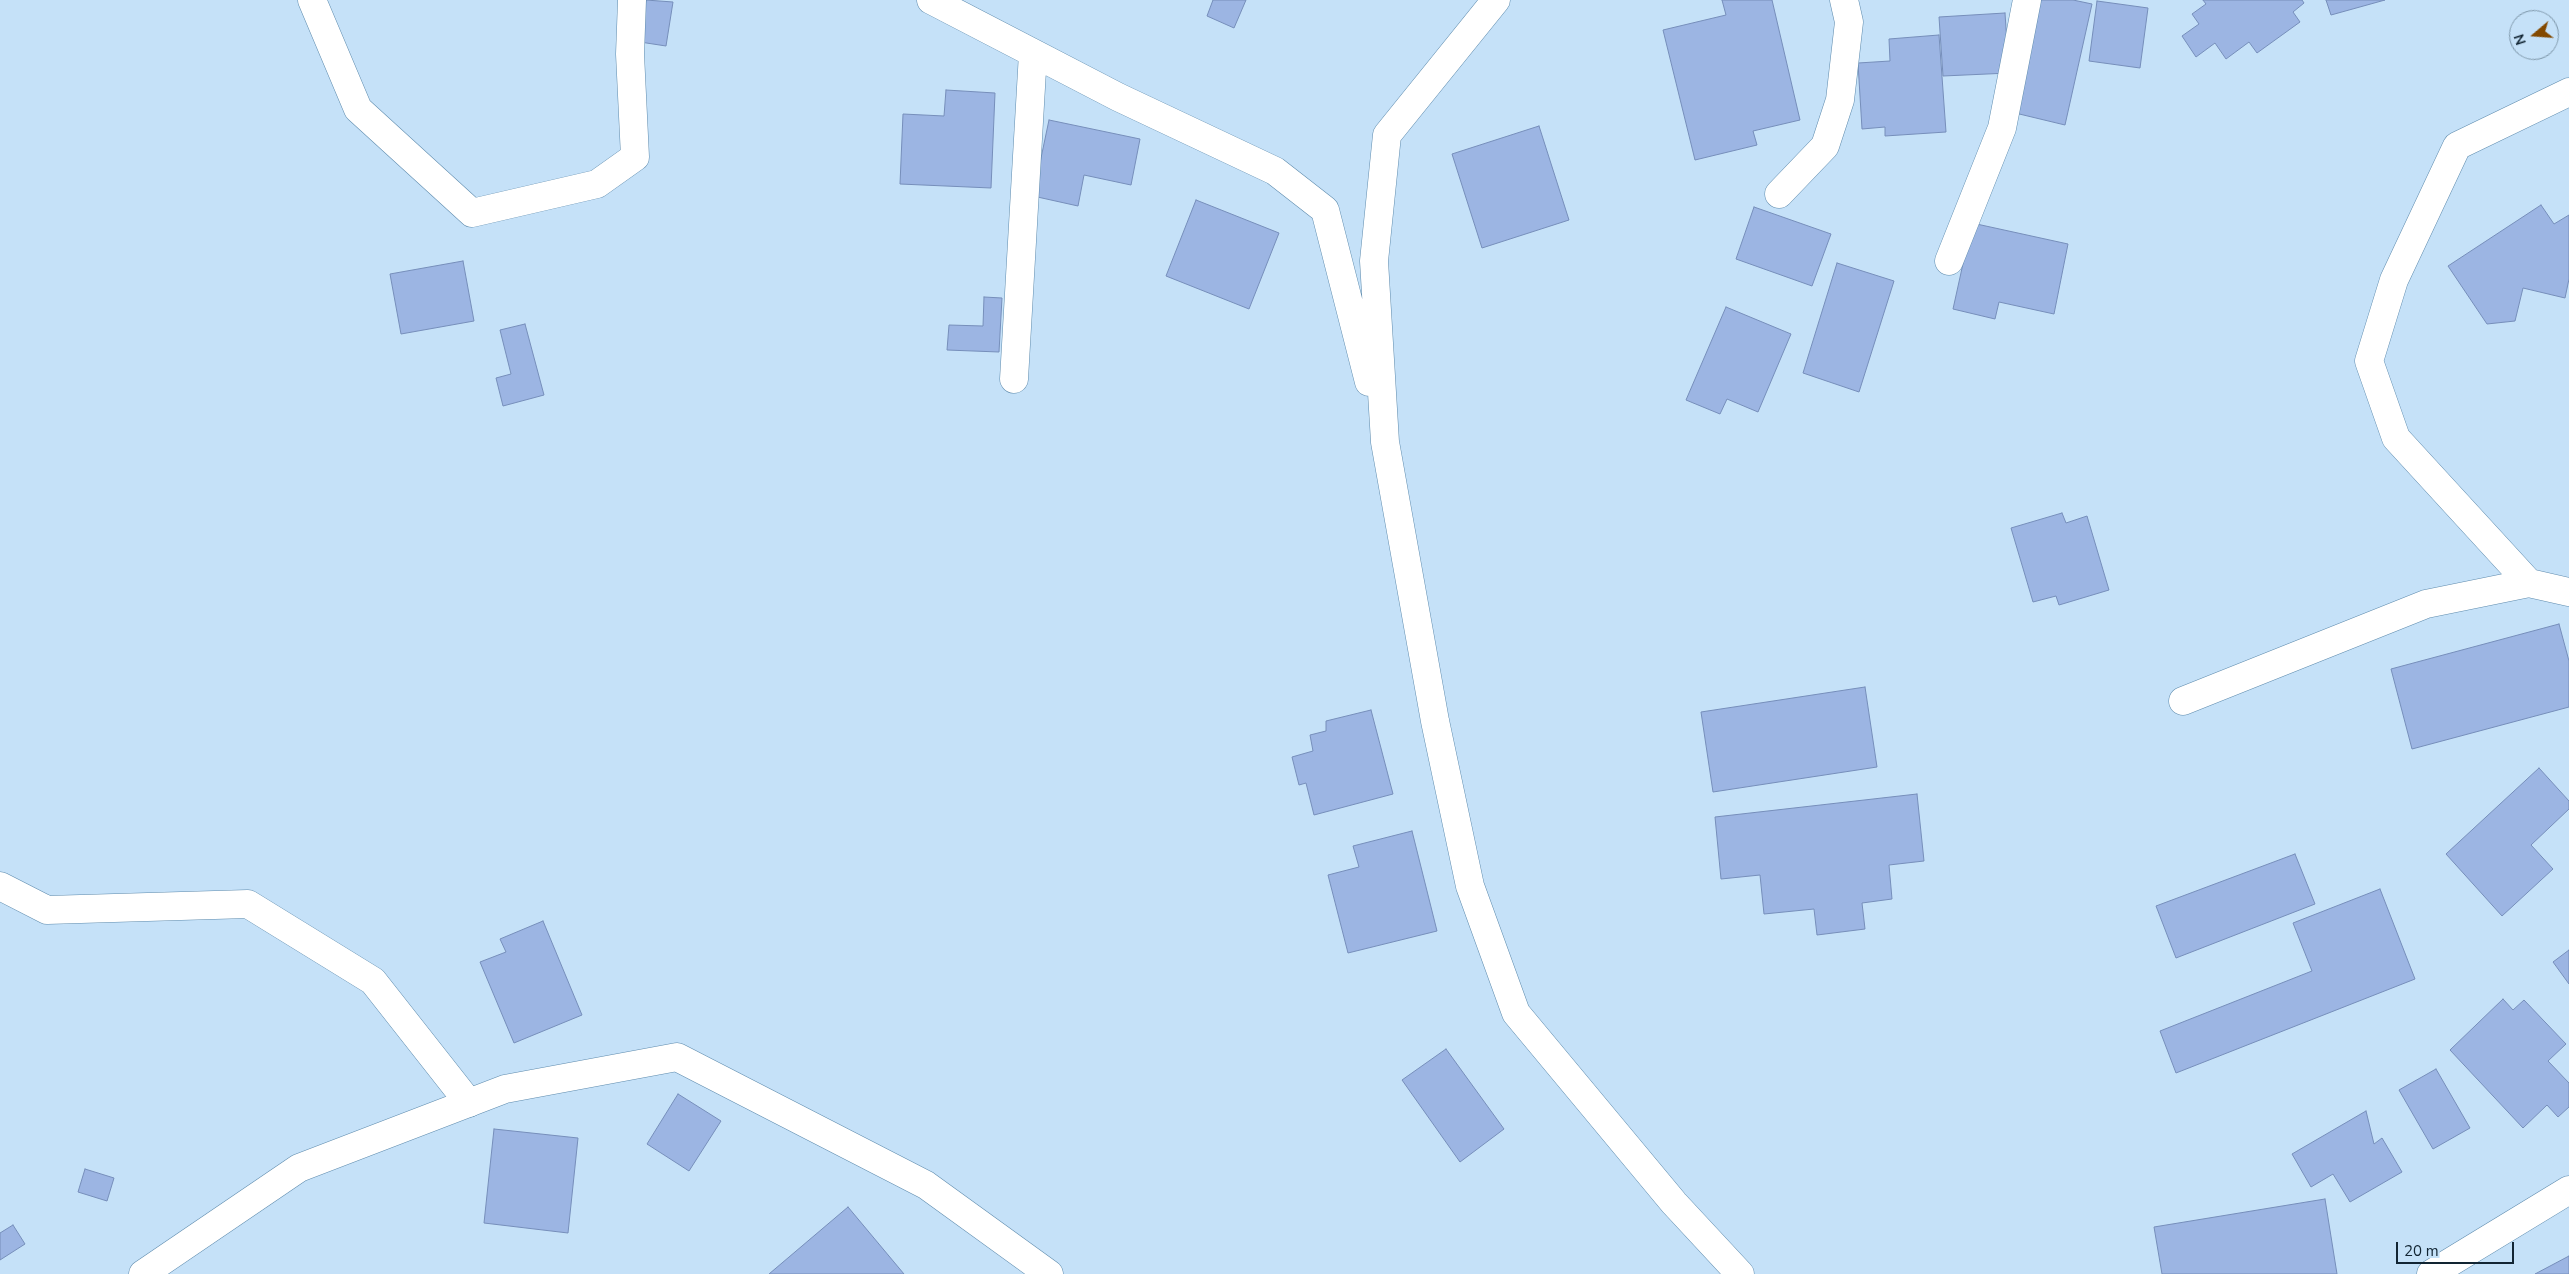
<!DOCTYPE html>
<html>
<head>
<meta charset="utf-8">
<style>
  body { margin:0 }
  #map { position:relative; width:2569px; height:1274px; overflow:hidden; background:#c5e1f8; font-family:"Nunito Sans",sans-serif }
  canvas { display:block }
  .north { position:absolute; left:2509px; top:10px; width:50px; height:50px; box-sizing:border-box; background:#c5e1f8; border:1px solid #7d96a9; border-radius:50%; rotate:252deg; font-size:14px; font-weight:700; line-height:20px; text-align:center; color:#122533 }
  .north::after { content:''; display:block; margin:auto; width:18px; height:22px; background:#834900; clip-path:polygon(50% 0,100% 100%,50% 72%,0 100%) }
  .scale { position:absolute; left:2396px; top:1242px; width:118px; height:22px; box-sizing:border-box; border:2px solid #122533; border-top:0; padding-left:6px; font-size:15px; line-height:18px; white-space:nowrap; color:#122533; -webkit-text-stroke:4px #c5e1f8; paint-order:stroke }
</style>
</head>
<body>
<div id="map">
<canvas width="2569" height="1274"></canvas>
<div class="north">N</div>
<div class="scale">20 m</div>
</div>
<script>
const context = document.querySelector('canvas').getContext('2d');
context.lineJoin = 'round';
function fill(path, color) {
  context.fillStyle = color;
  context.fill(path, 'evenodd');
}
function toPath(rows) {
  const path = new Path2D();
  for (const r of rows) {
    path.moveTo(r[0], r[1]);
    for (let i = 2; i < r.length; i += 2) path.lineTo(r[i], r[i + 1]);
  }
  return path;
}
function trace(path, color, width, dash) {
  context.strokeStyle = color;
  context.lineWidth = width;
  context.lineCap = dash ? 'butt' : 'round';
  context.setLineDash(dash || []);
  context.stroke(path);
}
const building = toPath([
  [646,0,673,2,666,46,640,42,646,0],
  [1213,0,1246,0,1234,28,1207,16,1213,0],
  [1722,0,1772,0,1800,120,1753,131,1757,145,1695,160,1663,30,1726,15,1722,0],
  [2036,0,2073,0,2092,4,2065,125,2011,112,2036,0],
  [2203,0,2302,0,2304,3,2293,12,2300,22,2257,53,2249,42,2226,59,2215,43,2196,57,2182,36,2199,24,2192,14,2206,4,2203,0],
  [2326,0,2385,0,2331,15,2326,0],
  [2097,1,2148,8,2140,68,2089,61,2097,1],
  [2005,13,2009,73,1943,76,1939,17,2005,13],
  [1939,35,1946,132,1885,136,1885,127,1862,129,1858,63,1890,61,1889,39,1939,35],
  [946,90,995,93,991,188,900,184,903,114,944,116,946,90],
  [1049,120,1140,139,1131,185,1084,175,1078,206,1033,196,1049,120],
  [1539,126,1569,220,1482,248,1452,154,1539,126],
  [1196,200,1279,233,1249,309,1166,276,1196,200],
  [2541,205,2554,224,2569,215,2569,279,2565,298,2523,288,2515,321,2487,324,2448,266,2541,205],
  [1754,207,1831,234,1812,286,1736,259,1754,207],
  [1972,223,2068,244,2054,314,1999,302,1995,319,1953,309,1972,223],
  [463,261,474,321,401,334,390,274,463,261],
  [1837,263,1894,281,1859,392,1803,373,1837,263],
  [984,297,1002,298,999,352,947,350,949,325,983,326,984,297],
  [1726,307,1791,334,1758,412,1727,399,1720,414,1686,400,1726,307],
  [525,324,544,395,503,406,496,378,511,374,500,330,525,324],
  [2062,513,2066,523,2087,516,2109,590,2059,605,2056,596,2033,602,2011,528,2062,513],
  [2559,624,2569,661,2569,707,2412,749,2391,669,2559,624],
  [1865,687,1877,767,1713,792,1701,712,1865,687],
  [1371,710,1393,794,1314,815,1306,783,1299,785,1292,757,1313,751,1310,735,1326,731,1326,721,1371,710],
  [2539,768,2569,801,2569,809,2531,845,2553,869,2502,916,2446,854,2539,768],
  [1917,794,1924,861,1889,865,1892,899,1862,903,1865,929,1817,935,1814,909,1764,914,1760,875,1721,879,1715,817,1917,794],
  [1412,831,1437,931,1348,953,1328,875,1359,867,1353,846,1412,831],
  [2295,854,2315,904,2176,958,2156,906,2295,854],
  [2380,889,2415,979,2176,1073,2160,1031,2312,971,2293,923,2380,889],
  [543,921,582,1015,514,1043,480,962,506,952,500,939,543,921],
  [2569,950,2569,984,2553,962,2569,950],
  [2503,999,2513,1010,2524,1000,2566,1044,2548,1061,2569,1083,2569,1107,2558,1117,2547,1105,2523,1128,2450,1050,2503,999],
  [1446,1049,1504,1129,1460,1162,1402,1080,1446,1049],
  [2436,1069,2470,1128,2433,1149,2399,1090,2436,1069],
  [678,1094,721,1121,689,1171,647,1144,678,1094],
  [2366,1111,2374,1144,2382,1138,2402,1172,2350,1202,2333,1174,2311,1187,2292,1154,2366,1111],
  [494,1129,578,1138,568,1233,484,1223,494,1129],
  [85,1169,114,1178,107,1201,78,1192,85,1169],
  [2325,1199,2337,1274,2162,1274,2154,1227,2325,1199],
  [848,1207,904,1274,769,1274,848,1207],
  [13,1225,25,1244,0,1260,0,1233,13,1225],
  [2569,1256,2569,1274,2535,1274,2569,1256]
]);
fill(building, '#9cb5e3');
trace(building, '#768eba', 1);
const street = toPath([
  [312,0,358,109,472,213,597,184,635,157,630,54,632,0],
  [931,0,1118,97,1275,171,1325,210,1369,382],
  [1496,0,1387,135,1374,261,1385,442,1435,721,1470,886,1516,1013,1674,1203,1740,1274],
  [1779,194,1825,146,1840,100,1849,22,1844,0],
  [1949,261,2002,128,2027,0],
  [1014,379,1033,53],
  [2529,583,2396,438,2369,361,2394,280,2457,146,2569,92],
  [2183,701,2426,604,2529,583,2569,592],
  [0,886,47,910,248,904,373,981,469,1103],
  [2431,1274,2569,1190]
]);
const secondary = toPath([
  [143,1274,299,1168,505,1089,677,1057,926,1185,1049,1274]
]);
trace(street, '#5e8bad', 29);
trace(secondary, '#5e8bad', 29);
trace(street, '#fff', 28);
trace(secondary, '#fff', 28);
</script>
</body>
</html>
